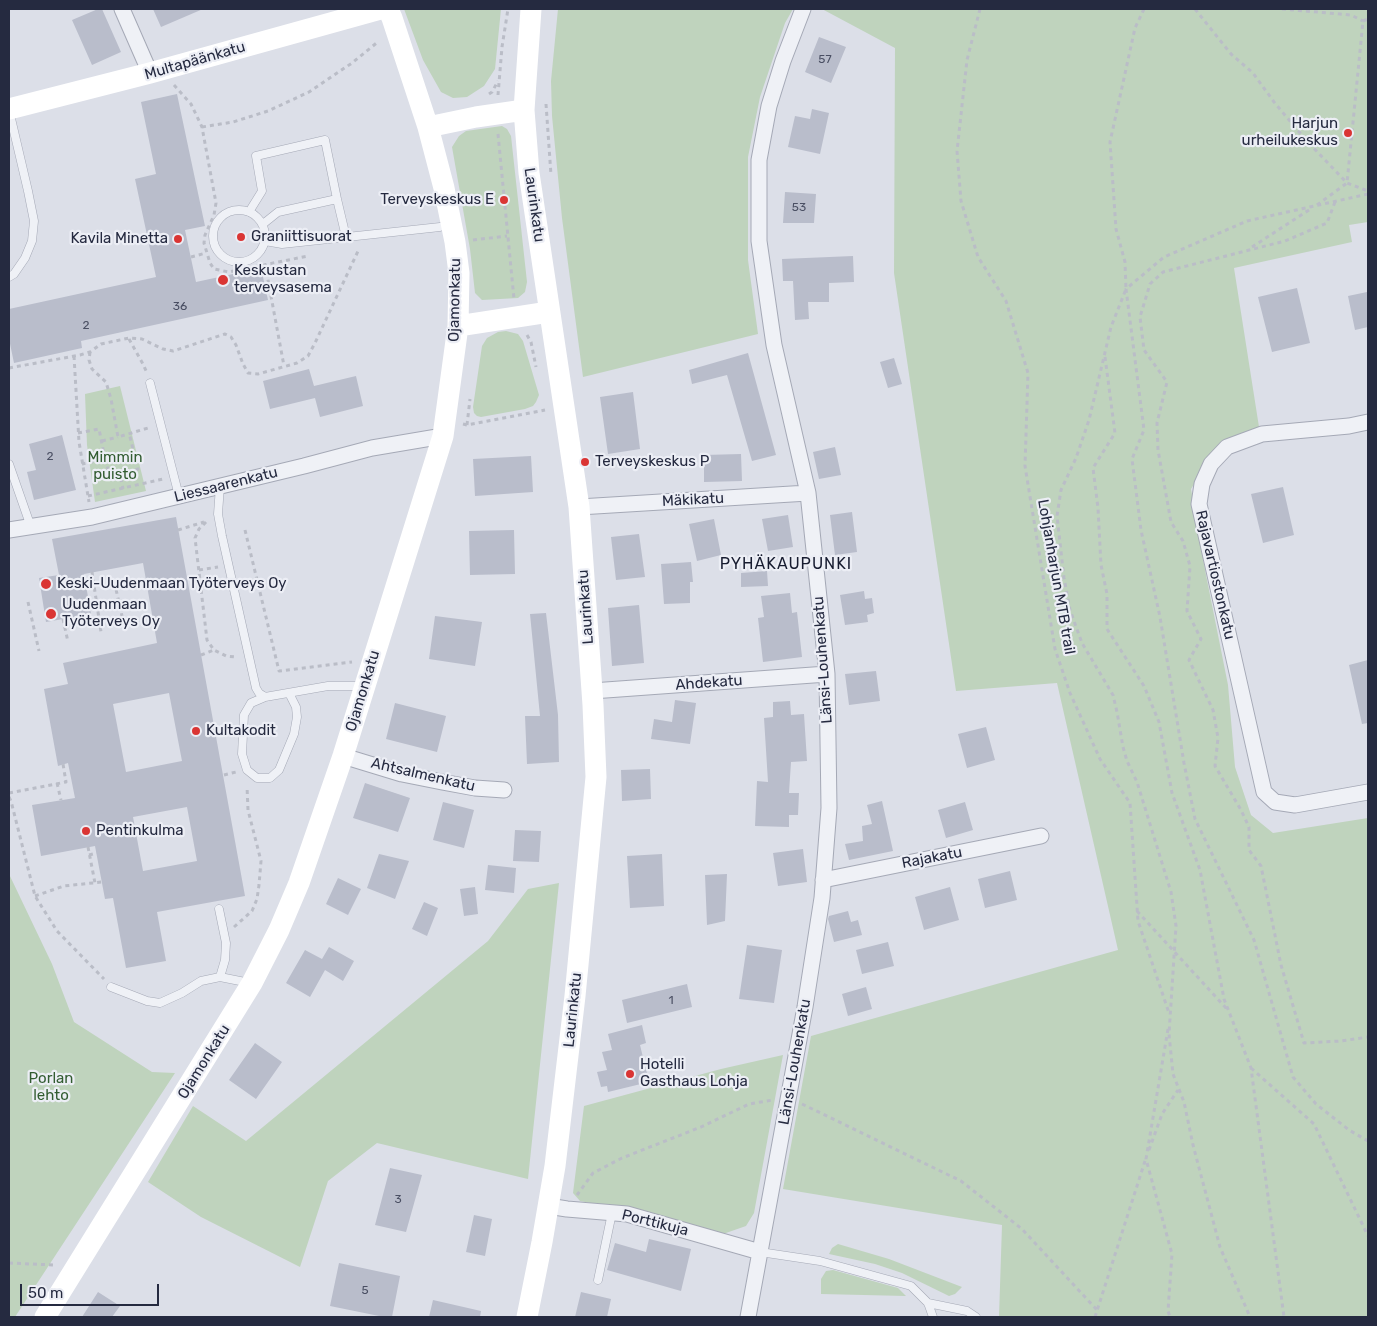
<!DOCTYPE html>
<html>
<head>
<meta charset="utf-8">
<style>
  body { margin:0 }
  #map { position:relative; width:1377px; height:1326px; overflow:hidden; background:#dcdfe8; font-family:Rubik,sans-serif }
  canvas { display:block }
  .frame { position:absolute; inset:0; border:10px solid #252a40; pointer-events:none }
  .scale { position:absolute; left:20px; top:1284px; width:139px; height:22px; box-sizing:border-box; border:2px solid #252a40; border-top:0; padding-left:6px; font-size:15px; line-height:18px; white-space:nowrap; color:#252a40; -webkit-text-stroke:4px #eceef5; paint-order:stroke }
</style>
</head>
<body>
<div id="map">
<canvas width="1377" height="1326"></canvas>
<div class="frame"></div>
<div class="scale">50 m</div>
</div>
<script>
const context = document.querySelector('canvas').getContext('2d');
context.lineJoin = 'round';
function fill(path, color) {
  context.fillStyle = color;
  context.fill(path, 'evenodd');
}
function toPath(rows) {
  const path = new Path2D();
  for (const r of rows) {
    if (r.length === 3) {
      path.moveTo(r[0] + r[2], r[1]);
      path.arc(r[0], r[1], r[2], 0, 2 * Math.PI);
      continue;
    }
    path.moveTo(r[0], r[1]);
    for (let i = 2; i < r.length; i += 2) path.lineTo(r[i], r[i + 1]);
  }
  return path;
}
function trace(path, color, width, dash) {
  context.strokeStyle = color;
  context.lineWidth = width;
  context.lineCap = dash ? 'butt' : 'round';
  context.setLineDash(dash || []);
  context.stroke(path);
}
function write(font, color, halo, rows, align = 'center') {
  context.font = font + ' Rubik,sans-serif';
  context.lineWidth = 4.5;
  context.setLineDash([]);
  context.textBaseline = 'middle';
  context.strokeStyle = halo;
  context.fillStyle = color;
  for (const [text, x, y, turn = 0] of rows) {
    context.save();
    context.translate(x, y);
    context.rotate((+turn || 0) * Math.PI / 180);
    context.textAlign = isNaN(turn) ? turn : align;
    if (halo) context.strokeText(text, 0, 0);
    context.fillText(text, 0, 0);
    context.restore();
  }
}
fill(toPath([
  [404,9,501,9,495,69,484,86,467,97,453,98,441,92,423,60],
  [558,9,793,9,785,23,760,97,748,157,748,260,758,334,583,377,562,218,552,116,551,81],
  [822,9,1368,9,1368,222,1349,225,1352,242,1234,268,1259,427,1220,443,1191,489,1206,575,1228,685,1235,767,1251,815,1273,833,1368,818,1368,1317,999,1317,1002,1225,783,1189,811,1036,1118,950,1057,683,956,691,894,273,895,48],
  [502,126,507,129,511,136,527,282,525,292,518,298,482,300,475,293,470,249,452,147,459,136,466,131],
  [506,331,518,334,523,341,539,395,536,402,533,406,525,409,481,417,477,416,474,413,473,407,482,346,487,338,498,332],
  [120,386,146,491,95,502,87,445,85,394],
  [9,874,52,964,74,1022,152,1072,175,1073,15,1317,9,1317],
  [559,883,528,1179,377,1143,328,1181,300,1267,201,1217,148,1182,193,1106,246,1141,488,941,528,889],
  [783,1055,754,1213,746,1226,723,1234,657,1216,580,1201,573,1193,584,1106,721,1069],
  [838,1244,889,1259,962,1287,955,1294,949,1296,902,1273,875,1264,829,1254,832,1248],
  [833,1270,898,1288,906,1296,821,1294,821,1279,826,1271]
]), '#bfd3bd');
fill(toPath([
  [98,9,102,9,121,52,92,65,72,20],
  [153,9,203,9,161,27],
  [819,37,846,47,831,83,805,72],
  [177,94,205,226,185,230,196,282,261,268,268,300,81,341,82,348,14,363,9,339,9,309,156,277,135,179,156,174,141,102],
  [812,109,829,113,820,154,788,147,795,116,810,119],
  [785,192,816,194,814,223,783,223],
  [853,256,854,282,829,283,829,302,808,302,809,319,795,320,793,281,783,281,782,259],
  [1297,288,1310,343,1272,352,1258,297],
  [1367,292,1368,300,1368,327,1355,330,1348,296],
  [748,353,776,455,752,461,727,375,692,384,689,370],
  [894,358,902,384,888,388,880,362],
  [309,369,314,386,356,376,363,406,320,417,315,398,270,409,263,381],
  [633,392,640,449,608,454,600,397],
  [62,435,76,490,34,500,27,472,36,470,29,444],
  [835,447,841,475,819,479,813,452],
  [741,454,742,481,704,482,704,455],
  [531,456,533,492,475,496,473,459],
  [1283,487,1294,535,1263,543,1251,494],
  [852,512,857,552,835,555,830,515],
  [788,515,793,547,768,551,762,519],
  [176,517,245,896,157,912,166,961,126,968,113,898,105,899,95,846,41,856,32,805,75,798,68,763,58,766,44,689,68,684,63,663,157,643,143,563,84,574,91,614,46,622,39,578,59,575,52,539],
  [169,693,182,761,126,772,113,704],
  [187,807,197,861,143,871,133,817],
  [714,519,721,555,697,561,689,524],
  [514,530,515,574,470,575,469,531],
  [639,534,645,577,616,580,611,537],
  [691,562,693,582,690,582,690,603,664,604,661,564],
  [767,571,768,586,741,587,741,573],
  [864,591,865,599,872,598,874,613,867,615,868,622,845,625,840,595],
  [790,593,792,613,797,612,802,657,763,662,758,618,764,617,761,596],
  [639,605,644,663,612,666,608,608],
  [546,613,558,715,559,762,527,764,525,716,540,716,530,614],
  [435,616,482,622,475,666,429,659],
  [1368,660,1368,723,1362,724,1349,665],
  [876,671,880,701,849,705,845,674],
  [675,700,696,703,690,744,651,739,654,719,672,722],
  [790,701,791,715,804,714,807,761,791,762,789,793,799,793,798,815,789,815,789,827,755,826,757,781,768,782,764,718,773,717,773,702],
  [395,703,446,716,437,752,386,739],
  [986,727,995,760,967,768,958,734],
  [650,769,651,799,622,801,621,770],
  [365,783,410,798,398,832,353,818],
  [882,801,893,851,849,860,845,844,863,841,862,826,872,824,867,805],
  [443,802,474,810,464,848,433,840],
  [965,802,973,830,946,838,938,810],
  [515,830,541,831,539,862,513,861],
  [803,849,807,882,778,886,773,853],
  [379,854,409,861,395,899,367,888],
  [662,854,664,906,630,908,627,856],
  [488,865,516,868,514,893,485,890],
  [1010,871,1017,900,985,908,978,879],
  [727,874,725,921,707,925,705,875],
  [338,878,361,889,348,915,326,904],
  [475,887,478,914,464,916,460,889],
  [950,887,959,920,924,930,915,897],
  [424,902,438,908,427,936,412,929],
  [848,911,851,922,858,920,862,935,834,942,828,919,829,916],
  [888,942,894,966,862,974,856,950],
  [747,945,782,950,774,1003,739,999],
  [329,947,354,961,343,981,325,970,310,997,286,983,305,950,322,959],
  [687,984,692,1007,627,1023,622,1000],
  [866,987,872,1009,848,1016,842,994],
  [642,1025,646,1043,640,1045,649,1082,608,1092,607,1086,601,1087,597,1072,607,1070,602,1052,612,1050,608,1034],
  [255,1043,282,1062,256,1099,229,1080],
  [390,1168,422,1175,406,1232,375,1225],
  [474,1215,492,1219,485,1256,466,1252],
  [649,1239,691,1249,681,1291,607,1270,615,1243,646,1252],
  [339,1263,400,1276,392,1317,384,1317,330,1306],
  [98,1292,120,1306,112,1317,82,1317],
  [581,1292,611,1299,607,1317,575,1317],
  [433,1300,481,1311,480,1317,429,1317]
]), '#b9bdcb');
const lane = toPath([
  [9,110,28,191,34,221,32,241,25,258,14,274,9,277],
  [337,199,346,237],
  [239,236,26],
  [249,212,262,191,256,156,325,140,337,199,278,212,263,224],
  [265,241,282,244,440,227,451,224],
  [150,383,179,496],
  [9,464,31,527],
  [220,486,218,514,222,536,256,688,259,693,265,697,328,686,362,686],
  [265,697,251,703,244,715,242,754,247,770,257,778,270,778,279,770,294,734,297,717,296,707,289,693],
  [219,909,226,943,225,960,220,977],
  [111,987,147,1001,160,1003,182,993,201,981,220,977,250,983],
  [760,1252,820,1261,911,1286,928,1303,933,1317],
  [598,1280,612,1213],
  [928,1303,967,1311,976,1317]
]);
const street = toPath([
  [122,9,150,73],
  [1368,422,1349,426,1262,434,1227,447,1211,464,1202,484,1199,504,1264,792,1275,802,1295,805,1368,792],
  [579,507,808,493],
  [9,530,92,517,304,466,372,448,443,436],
  [592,691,827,674],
  [343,756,402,774,442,782,475,788,504,790],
  [823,880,1041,836],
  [548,1206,567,1209,627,1214,760,1252],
  [748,1317,805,1007,822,898,829,808,827,674,808,493,774,345,759,241,759,160,769,106,783,61,803,9]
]);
trace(lane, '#a5a9b6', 9);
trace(street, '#a5a9b6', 17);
trace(toPath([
  [980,9,967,60,957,151,961,201,978,257,1006,301,1028,373,1025,466,1055,649,1070,693,1100,759,1130,803,1138,921,1169,1013],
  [1144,9,1135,28,1110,142,1116,229,1125,262,1126,289,1111,327,1089,420,1076,458,1061,490,1057,516,1064,578,1070,610,1082,643,1113,695,1117,712,1123,747,1127,761,1137,782,1171,892,1176,926,1169,1034,1173,1074,1184,1102,1193,1145,1220,1247,1250,1317],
  [1195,9,1231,54,1253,73,1274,102,1305,139,1347,183,1368,191],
  [1282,9,1351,15,1363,21],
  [1363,21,1368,19],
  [174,85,191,104,202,127,216,203,214,215,205,235,204,243,210,263,214,269,229,272,308,256],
  [489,94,492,92,498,81],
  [498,95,502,47,508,9],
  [546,104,551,175],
  [202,127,233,122,268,111,309,92,352,63,379,41],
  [498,134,514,299],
  [1368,194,1247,221,1164,257,1126,289,1144,430,1132,459,1141,530,1160,617,1184,763,1195,819,1254,940,1293,1077,1316,1104,1349,1130,1368,1141],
  [1335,202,1327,223,1285,241,1163,272,1150,284,1140,317,1144,350,1167,382,1157,423,1158,450,1171,522,1183,541,1190,566,1187,611,1201,639,1189,660,1213,710,1218,738,1215,766,1241,810,1249,827,1249,850,1261,866,1281,965,1304,1043,1341,1041,1368,1037],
  [1317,205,1347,183,1363,21],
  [473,240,507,236],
  [1252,247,1312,208],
  [191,257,206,253],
  [265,264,284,366],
  [527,335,531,342,536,367],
  [129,339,143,364,147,373],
  [90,352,89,360,92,369,106,382,111,399,118,437,148,428],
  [74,356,79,442,89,502],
  [1105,357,1115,433,1093,468,1098,508,1101,565,1107,594,1107,629,1144,686,1159,722,1172,793,1200,870,1224,999,1251,1068,1284,1317],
  [9,368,80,355,90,352,101,344,129,338,142,339,163,349,173,351,225,334,231,337,236,345,243,364,248,373,258,374,297,363,308,356,315,343,359,249],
  [463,424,467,425,545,410],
  [467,425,470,399],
  [78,433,99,429,105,459,82,464],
  [102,441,118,437],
  [105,459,110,476,120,474,123,489],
  [120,474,138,469,129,433],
  [88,496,163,479],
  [206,522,199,529,195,538,207,640,214,650,226,656,236,657],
  [178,530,204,522],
  [245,530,279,671,352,662],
  [199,570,218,567],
  [92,572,101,632],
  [28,602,39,651],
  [63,619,68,642],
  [124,625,115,585,145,579],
  [201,655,214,650],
  [224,775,236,772],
  [57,783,61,800],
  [9,793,66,782,63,764],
  [9,797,11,801,35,896,57,931,104,979],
  [88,847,95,883],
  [89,855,97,853],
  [35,896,64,886,102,882],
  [1137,911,1226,1008],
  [234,927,252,911,257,899,259,885,261,861,248,810,247,786],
  [1168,1029,1146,1159,1172,1254,1168,1311,1170,1317],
  [1251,1068,1314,1124,1368,1236],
  [802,1104,961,1181,1022,1229,1097,1310],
  [1149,1150,1162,1114,1178,1090],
  [577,1195,593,1173,622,1158,701,1127,749,1104,773,1100],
  [9,1263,54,1265],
  [1095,1317,1145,1161]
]), '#babdc7', 3, [4, 4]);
trace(lane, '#eff1f6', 8);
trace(street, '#eff1f6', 15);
trace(toPath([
  [9,109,150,73,381,9],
  [428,127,476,117,524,110],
  [458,326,549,312],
  [45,1317,252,983,279,930,299,883,343,756,443,436,458,326,459,273,455,242,444,188,428,127,392,18,388,9],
  [527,1317,542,1242,555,1166,575,996,596,777,593,705,579,507,529,173,524,110,531,9]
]), '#fff', 21);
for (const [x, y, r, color] of [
  [1348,133,5,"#da3534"],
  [504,200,5,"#da3534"],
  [241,237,5,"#da3534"],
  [178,239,5,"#da3534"],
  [223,280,6,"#da3534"],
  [585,462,5,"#da3534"],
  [46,584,6,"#da3534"],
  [51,614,6,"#da3534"],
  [196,731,5,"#da3534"],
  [86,831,5,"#da3534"],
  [630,1074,5,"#da3534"]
]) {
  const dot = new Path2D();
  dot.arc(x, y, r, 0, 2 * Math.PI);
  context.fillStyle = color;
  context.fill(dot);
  trace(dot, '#eceef5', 2);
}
write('12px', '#4a4f63', null, [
  ["57",825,60],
  ["53",799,208],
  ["36",180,307],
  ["2",86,326],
  ["2",50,457],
  ["1",671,1001],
  ["3",398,1200],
  ["5",365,1291]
]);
write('15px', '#252a40', '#eceef5', [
  ["Multapäänkatu",195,61,-16],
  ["Laurinkatu",534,205,82],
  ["Ojamonkatu",455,300,-89],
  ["Liessaarenkatu",226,485,-14],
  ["Mäkikatu",693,500,-3],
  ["Rajavartiostonkatu",1215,575,77],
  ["Lohjanharjun MTB trail",1056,577,80],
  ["Laurinkatu",586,607,-94],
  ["Länsi-Louhenkatu",823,660,-94],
  ["Ahdekatu",709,683,-4],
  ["Ojamonkatu",363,691,-73],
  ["Ahtsalmenkatu",423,775,13],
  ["Rajakatu",932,858,-11],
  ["Laurinkatu",573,1010,-84],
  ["Ojamonkatu",204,1062,-58],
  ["Länsi-Louhenkatu",795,1062,-80],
  ["Porttikuja",655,1223,14]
]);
write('15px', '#252a40', '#eceef5', [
  ["Harjun",1338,124,"right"],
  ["urheilukeskus",1338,141,"right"],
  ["Terveyskeskus E",494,200,"right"],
  ["Graniittisuorat",251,237],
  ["Kavila Minetta",168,239,"right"],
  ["Keskustan",234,271],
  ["terveysasema",234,288],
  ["Terveyskeskus P",595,462],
  ["Keski-Uudenmaan Työterveys Oy",57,584],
  ["Uudenmaan",62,605],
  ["Työterveys Oy",62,622],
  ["Kultakodit",206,731],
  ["Pentinkulma",96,831],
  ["Hotelli",640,1065],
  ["Gasthaus Lohja",640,1082]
], 'left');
write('15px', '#325c31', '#eceef5', [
  ["Mimmin",115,458],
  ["puisto",115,475],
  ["Porlan",51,1079],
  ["lehto",51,1096]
]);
context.letterSpacing = '1px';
write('16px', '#171c30', '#eceef5', [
  ["PYHÄKAUPUNKI",786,564]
]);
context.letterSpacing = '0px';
</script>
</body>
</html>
